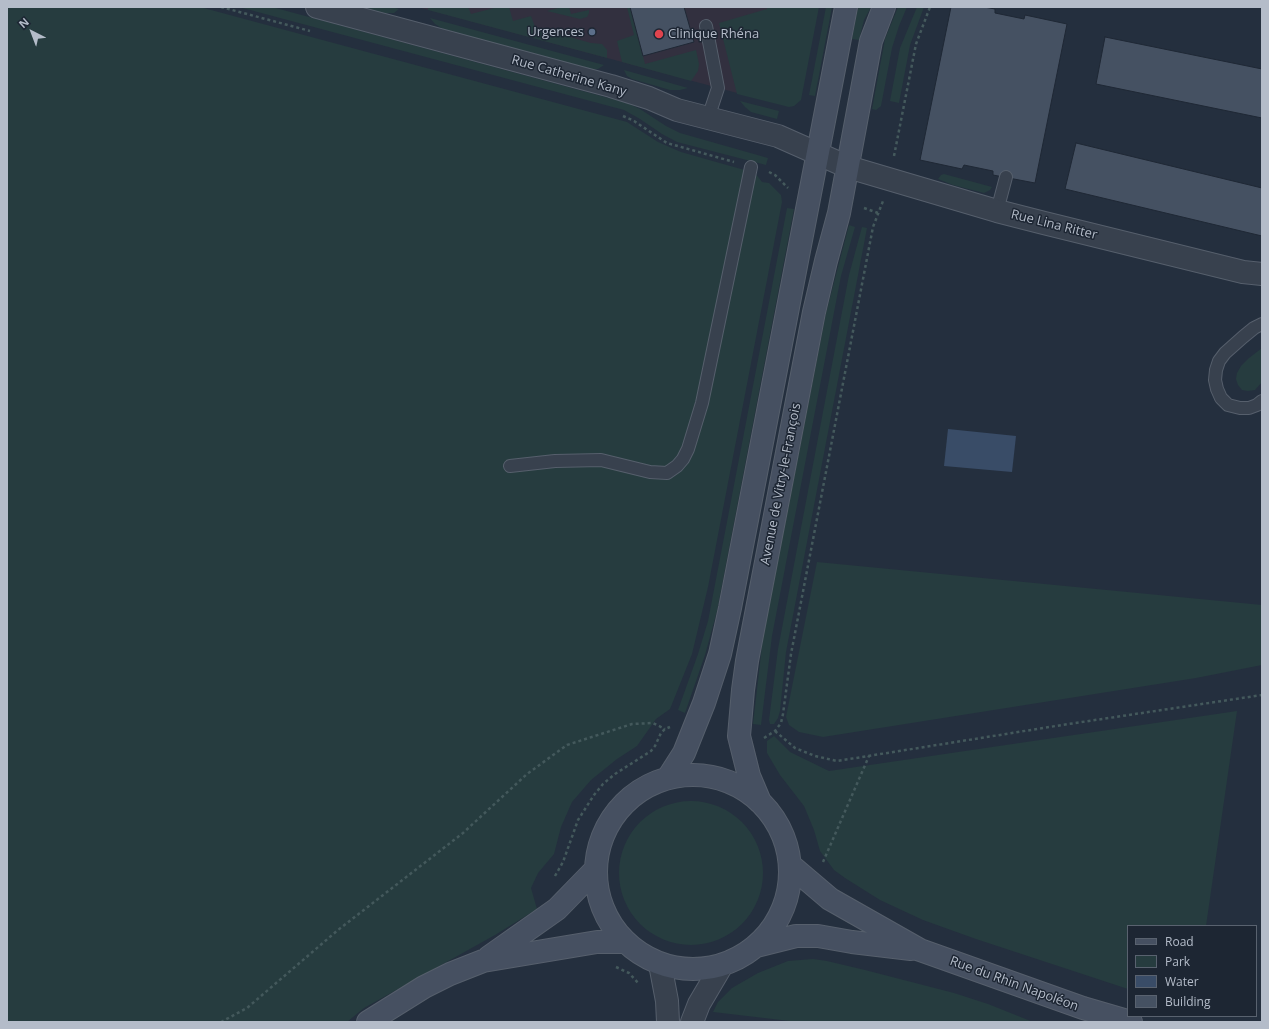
<!DOCTYPE html>
<html>
<head>
<meta charset="utf-8">
<style>
  body { margin:0 }
  #map { position:relative; width:1269px; height:1029px; overflow:hidden; background:#242f3e; font-family:"Open Sans",sans-serif }
  canvas { display:block }
  .frame { position:absolute; inset:0; border:8px solid #b4bcc9; pointer-events:none }
  .legend { position:absolute; left:1127px; top:925px; width:130px; height:92px; box-sizing:border-box; background:#1d2633; border:1px solid #59626f; margin:0; padding:5px 7px; list-style:none; font-size:12px; color:#b4bcc9 }
  .legend li { display:flex; align-items:center; gap:8px; height:20px }
  .legend b { width:20px; border:1px solid #59626f }
  .north { position:absolute; left:12px; top:12px; width:40px; height:40px; -webkit-text-stroke:3px #1d2633; paint-order:stroke; rotate:318deg; font-size:11px; font-weight:700; line-height:16px; text-align:center; color:#b4bcc9 }
  .north::after { content:''; display:block; margin:auto; width:14px; height:18px; background:#b4bcc9; clip-path:polygon(50% 0,100% 100%,50% 72%,0 100%) }
</style>
</head>
<body>
<div id="map">
<canvas width="1269" height="1029"></canvas>
<div class="frame"></div>
<ul class="legend">
<li><b style="height:5px;background:#465061"></b>Road</li>
<li><b style="height:11px;background:#263c3f"></b>Park</li>
<li><b style="height:11px;background:#394c67"></b>Water</li>
<li><b style="height:11px;background:#455162"></b>Building</li>
</ul>
<div class="north">N</div>
</div>
<script>
const context = document.querySelector('canvas').getContext('2d');
context.lineJoin = 'round';
function fill(path, color) {
  context.fillStyle = color;
  context.fill(path, 'evenodd');
}
function toPath(rows) {
  const path = new Path2D();
  for (const r of rows) {
    if (r.length === 3) {
      path.moveTo(r[0] + r[2], r[1]);
      path.arc(r[0], r[1], r[2], 0, 2 * Math.PI);
      continue;
    }
    path.moveTo(r[0], r[1]);
    for (let i = 2; i < r.length; i += 2) path.lineTo(r[i], r[i + 1]);
  }
  return path;
}
function trace(path, color, width, dash) {
  context.strokeStyle = color;
  context.lineWidth = width;
  context.lineCap = dash ? 'butt' : 'round';
  context.setLineDash(dash || []);
  context.stroke(path);
}
function write(font, color, halo, rows, align = 'center') {
  context.font = font + ' "Open Sans",sans-serif';
  context.lineWidth = 3;
  context.setLineDash([]);
  context.textBaseline = 'middle';
  context.strokeStyle = halo;
  context.fillStyle = color;
  for (const [text, x, y, turn = 0] of rows) {
    context.save();
    context.translate(x, y);
    context.rotate((+turn || 0) * Math.PI / 180);
    context.textAlign = isNaN(turn) ? turn : align;
    if (halo) context.strokeText(text, 0, 0);
    context.fillText(text, 0, 0);
    context.restore();
  }
}
fill(toPath([
  [418,7,806,7,763,100]
]), '#32303f');
fill(toPath([
  [7,7,200,7,627,122,658,142,681,152,755,173,762,182,769,183,781,195,782,202,708,587,692,654,670,709,656,719,637,746,617,759,591,780,572,802,561,827,554,854,538,873,531,888,537,909,495,935,364,1008,347,1022,7,1022],
  [239,7,272,7,627,103,640,109,666,126,680,133,768,158,766,165,677,142,662,134,640,119,624,110],
  [363,7,391,7,399,9,394,13,385,13],
  [428,7,468,7,471,14,498,7,509,7,513,21,531,16,535,27,541,29,591,43,602,44,607,50,607,58,428,10],
  [562,7,569,7,571,14,589,10,589,13,587,17,580,19,547,11],
  [627,7,630,7,645,64,696,50,699,64,698,71,691,81,622,62,617,41,634,35],
  [767,7,819,7,801,100,794,106,789,107,737,94,719,23,767,9],
  [826,7,832,7,815,96,809,95],
  [858,7,871,7,864,20,859,40,852,39],
  [898,7,907,7,899,26,892,48,881,106,876,110,872,109,885,39],
  [917,7,924,7,910,45,899,103,890,101,900,48],
  [430,18,604,65,598,69,591,69,443,29,435,24],
  [624,70,688,88,680,90,670,90,632,79,627,76],
  [740,101,779,111,777,119,751,112,745,107],
  [944,174,992,187,990,190,984,193,953,185,938,179,941,175],
  [787,208,794,209,717,611,705,655,685,713,678,710,698,654,708,621],
  [849,225,855,227,841,276,772,636,761,725,753,724,763,637,826,313],
  [862,227,867,228,786,652,780,711,778,718,774,724,770,724,769,720,778,649,849,275],
  [1262,348,1262,382,1255,390,1248,391,1242,390,1238,385,1236,379,1237,373,1241,366,1249,358],
  [817,562,1262,605,1262,665,1196,678,823,737,799,732,789,725,786,717],
  [1237,711,1206,926,1128,926,1128,989,976,939,923,920,880,900,845,878,834,870,820,851,814,830,804,806,780,775,767,753,767,741,774,736,790,752,829,771],
  [691,873,72],
  [813,959,827,961,865,970,954,993,988,1004,1033,1022,798,1022,713,1012,718,1002,732,988,758,973,788,961]
]), '#263c3f');
fill(toPath([
  [948,429,1016,436,1012,472,944,466]
]), '#394c67');
const building = toPath([
  [630,7,684,7,694,42,643,56,630,7],
  [951,7,984,7,995,9,995,13,1024,19,1025,15,1067,24,1035,183,993,175,993,171,964,165,962,169,920,160,951,7],
  [1105,37,1262,69,1262,118,1096,84,1105,37],
  [1076,143,1262,188,1262,236,1065,189,1076,143]
]);
fill(building, '#455162');
trace(building, '#1f2835', 1);
const service = toPath([
  [706,26,718,88,708,118],
  [997,211,1006,177],
  [1262,324,1254,328,1243,337,1225,353,1219,361,1216,370,1215,380,1217,389,1221,398,1228,405,1240,408,1249,408,1257,405,1262,401],
  [510,466,555,461,601,460,650,472,667,473,677,466,683,459,688,449,702,403,751,167]
]);
const minor = toPath([
  [317,7,611,86,649,98,677,110,778,136,848,167,997,211,1044,223,1243,272,1262,274],
  [660,964,667,1001,668,1022],
  [692,1022,699,1004,722,965]
]);
const secondary = toPath([
  [693,872,97],
  [668,778,684,753,704,703,720,654,730,608,846,7],
  [760,802,749,776,739,736,743,690,747,661,814,312,826,261,839,213,871,41,884,7],
  [790,865,830,899,920,950,1083,1008,1131,1022],
  [756,946,796,936,818,936,852,942,911,949],
  [489,957,557,909,595,870],
  [368,1022,424,987,450,974,483,961,597,942,625,942]
]);
trace(service, '#565f6c', 14);
trace(minor, '#565f6c', 24);
trace(secondary, '#565f6c', 24);
trace(toPath([
  [221,7,310,31],
  [623,116,634,121,667,143,734,162],
  [894,156,916,44,930,7],
  [769,172,775,175,788,188],
  [864,208,878,213],
  [775,731,795,748,815,756,837,761,1062,725,1262,695],
  [764,738,775,731,781,723,783,714,791,654,873,227,883,201],
  [823,862,869,756],
  [555,876,563,862,578,820,594,795,603,784,615,774,651,751,655,746,661,733,665,729,670,727],
  [616,967,629,973,639,984],
  [221,1022,247,1008,338,930,463,833,527,774,567,745,632,724,653,723,665,729]
]), '#44595c', 2.5, [3, 3]);
trace(service, '#38414e', 12);
trace(minor, '#38414e', 22);
trace(secondary, '#465061', 22);
for (const [x, y, r, color] of [
  [592,32,4,"#5c6f8a"],
  [659,34,5,"#e0444e"]
]) {
  const dot = new Path2D();
  dot.arc(x, y, r, 0, 2 * Math.PI);
  context.fillStyle = color;
  context.fill(dot);
  trace(dot, '#1d2633', 1.5);
}
write('13px', '#b4bcc9', '#1d2633', [
  ["Urgences",584,32],
  ["Clinique Rhéna",668,34,"left"]
], 'right');
write('13px', '#b4bcc9', '#1d2633', [
  ["Rue Catherine Kany",569,76,16],
  ["Rue Lina Ritter",1054,225,14],
  ["Avenue de Vitry-le-François",781,484,-79],
  ["Rue du Rhin Napoléon",1014,984,20]
]);
</script>
</body>
</html>
